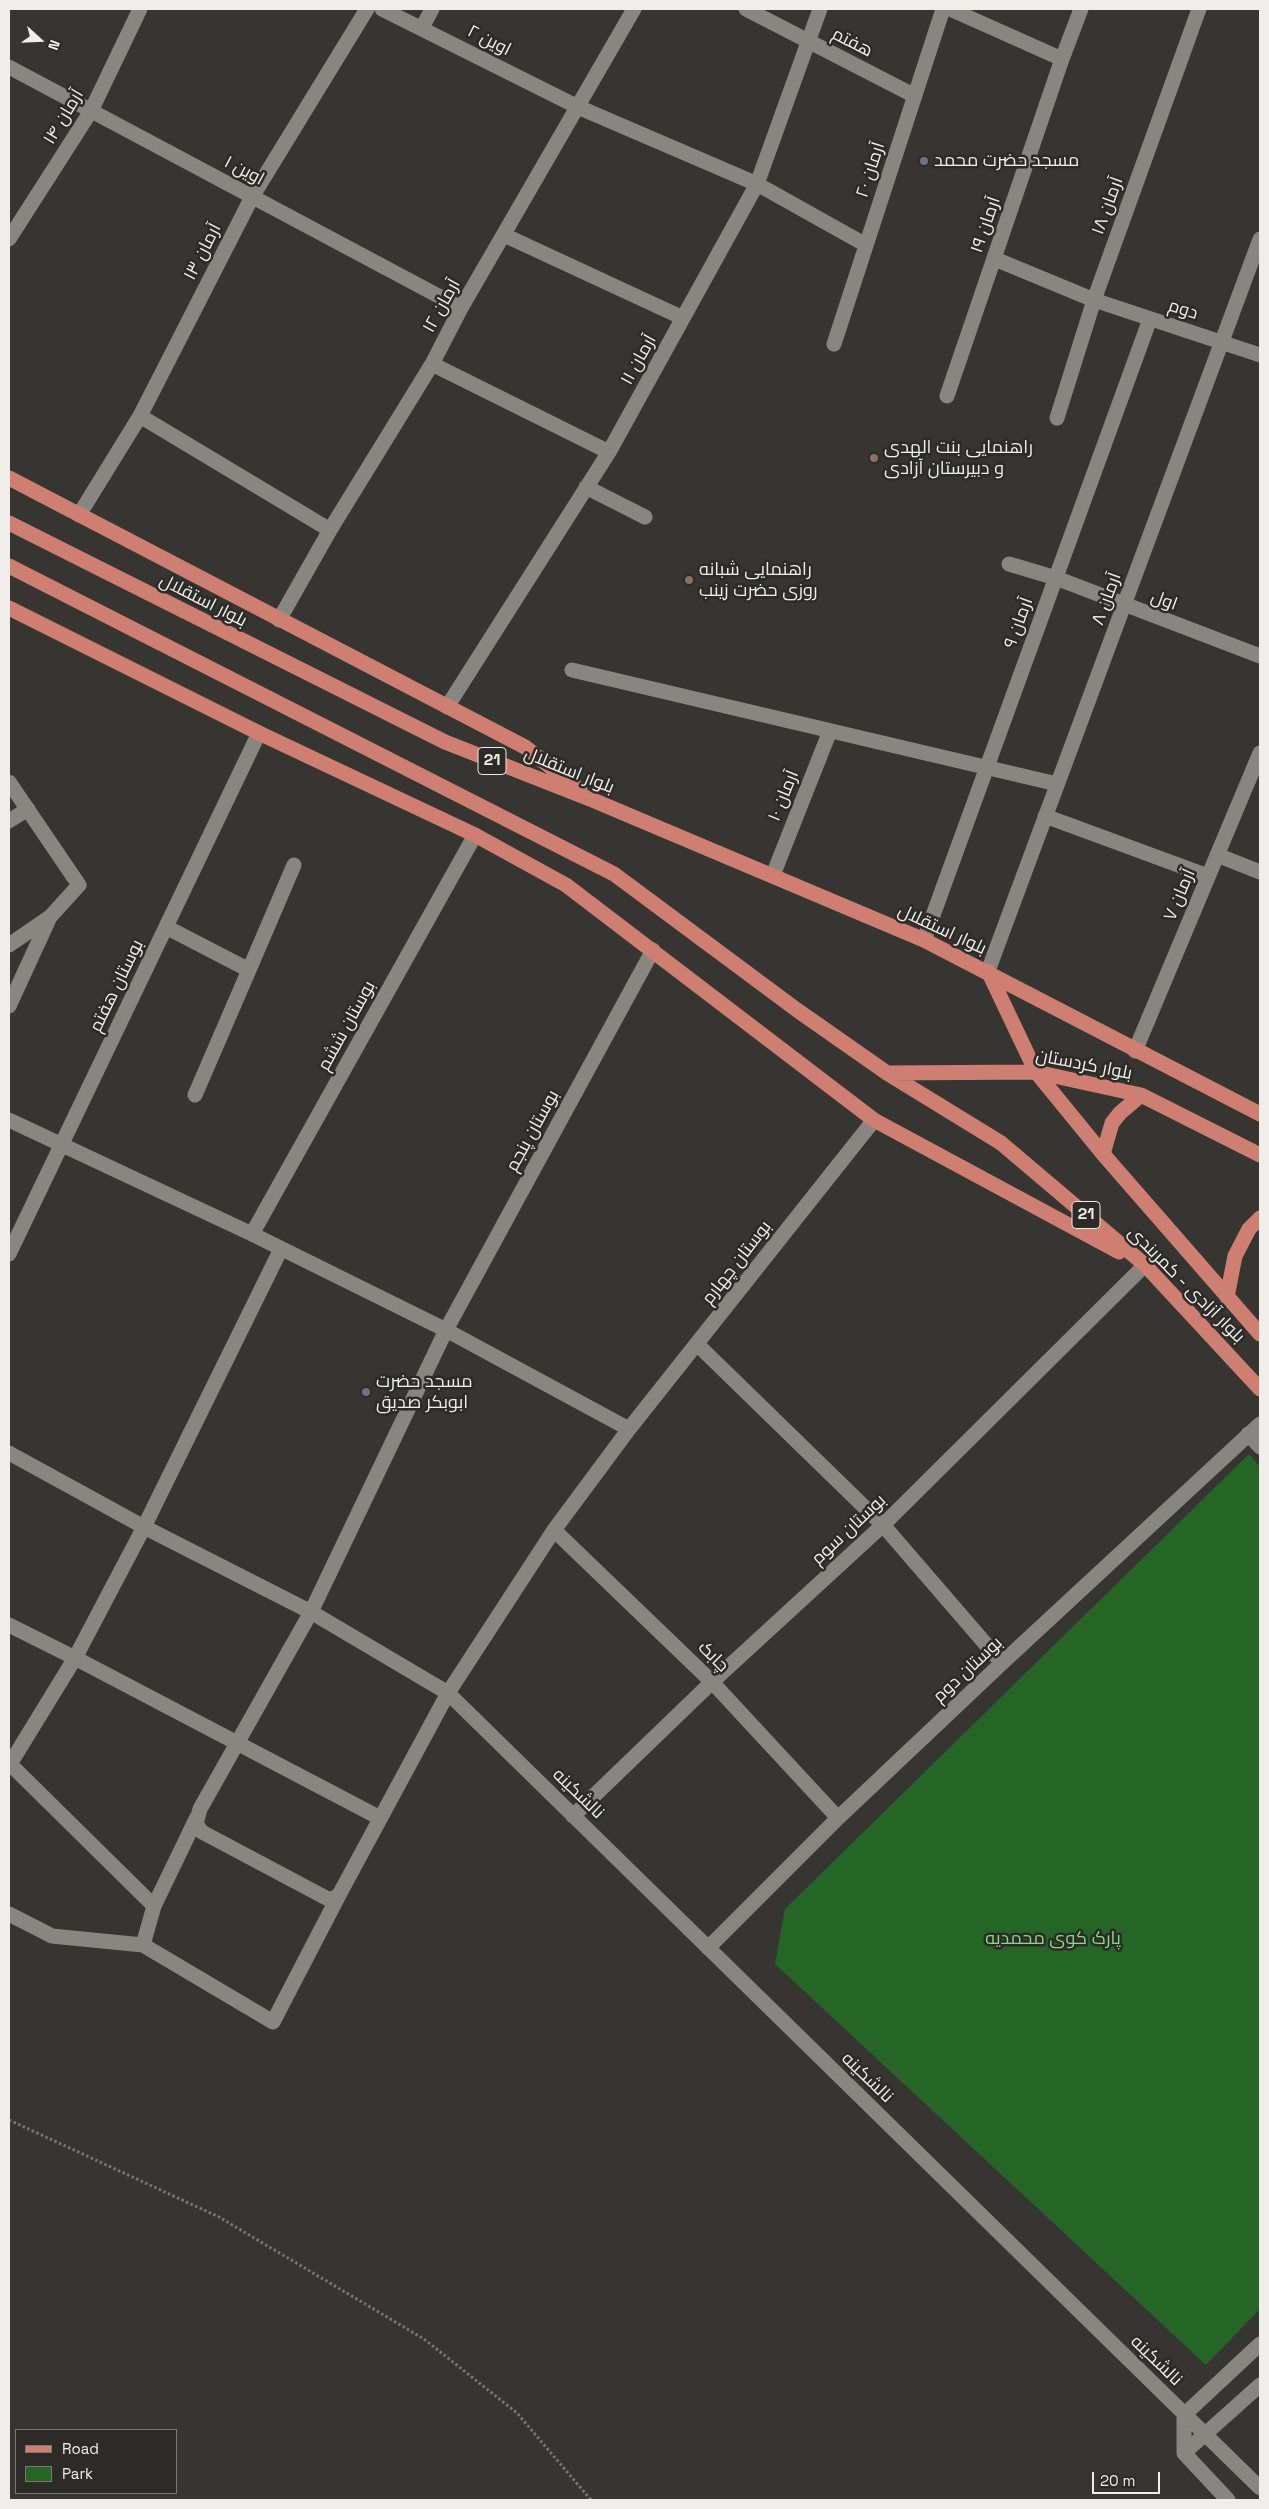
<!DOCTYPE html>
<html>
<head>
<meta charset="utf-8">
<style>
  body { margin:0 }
  #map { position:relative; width:1269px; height:2509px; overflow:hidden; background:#373531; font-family:"Space Grotesk",sans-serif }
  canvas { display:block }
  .frame { position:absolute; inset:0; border:10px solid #efeeeb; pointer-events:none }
  .legend { position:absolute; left:15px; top:2429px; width:162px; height:65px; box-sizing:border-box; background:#2d2b27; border:1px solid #7b7975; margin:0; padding:6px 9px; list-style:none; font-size:15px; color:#efeeeb }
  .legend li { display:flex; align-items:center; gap:10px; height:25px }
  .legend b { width:25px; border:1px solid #7b7975 }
  .north { position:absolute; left:15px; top:15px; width:50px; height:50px; -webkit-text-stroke:4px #2d2b27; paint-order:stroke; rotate:110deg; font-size:14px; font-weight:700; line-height:20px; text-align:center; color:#efeeeb }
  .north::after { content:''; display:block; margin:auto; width:18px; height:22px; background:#efeeeb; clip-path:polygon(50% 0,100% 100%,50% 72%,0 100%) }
  .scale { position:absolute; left:1092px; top:2472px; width:68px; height:22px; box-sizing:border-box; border:2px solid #efeeeb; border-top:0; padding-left:6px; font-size:15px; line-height:18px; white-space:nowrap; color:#efeeeb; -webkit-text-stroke:4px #2d2b27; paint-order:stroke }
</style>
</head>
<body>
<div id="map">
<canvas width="1269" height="2509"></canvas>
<div class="frame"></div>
<ul class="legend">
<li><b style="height:6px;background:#ce7f72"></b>Road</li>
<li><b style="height:14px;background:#256627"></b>Park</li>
</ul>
<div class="north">N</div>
<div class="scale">20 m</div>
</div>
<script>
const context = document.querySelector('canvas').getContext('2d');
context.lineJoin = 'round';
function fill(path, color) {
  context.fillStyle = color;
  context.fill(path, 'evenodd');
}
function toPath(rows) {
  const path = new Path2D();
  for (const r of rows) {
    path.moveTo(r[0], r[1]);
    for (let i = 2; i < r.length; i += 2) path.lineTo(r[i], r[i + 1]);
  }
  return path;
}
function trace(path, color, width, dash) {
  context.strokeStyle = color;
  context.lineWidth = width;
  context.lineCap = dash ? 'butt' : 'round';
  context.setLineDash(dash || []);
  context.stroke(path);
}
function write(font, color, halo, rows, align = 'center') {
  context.font = font + ' "Space Grotesk",Cairo,sans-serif';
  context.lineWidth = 5;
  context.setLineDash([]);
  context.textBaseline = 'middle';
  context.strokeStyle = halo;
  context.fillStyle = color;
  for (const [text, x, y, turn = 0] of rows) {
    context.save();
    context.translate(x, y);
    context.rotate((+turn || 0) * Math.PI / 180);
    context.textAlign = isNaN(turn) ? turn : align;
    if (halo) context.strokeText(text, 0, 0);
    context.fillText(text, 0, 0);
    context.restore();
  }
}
fill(toPath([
  [1249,1454,1260,1467,1260,2309,1206,2365,775,1964,785,1909]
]), '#256627');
trace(toPath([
  [9,2120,219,2217,424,2339,517,2413,591,2500]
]), '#777672', 3, [2.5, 2.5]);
trace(toPath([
  [382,9,578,107,757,184,866,245],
  [746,9,915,96],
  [950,9,1062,59],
  [422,28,432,9],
  [9,67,461,308],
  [504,235,683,318],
  [9,239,91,111,140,9],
  [995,259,1094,300,1260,355],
  [834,344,943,9],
  [432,364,609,452],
  [947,396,1062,59,1081,9],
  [140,416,330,530],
  [1057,418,1094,300,1199,9],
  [586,487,645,517],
  [79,515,140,416,252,197,367,9],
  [1009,564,1056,578,1260,656],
  [279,620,330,530,432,364,461,308,634,9],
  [572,670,1057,784],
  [447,707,609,452,757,184,820,9],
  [9,782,79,885,50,917,9,945],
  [1045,816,1208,876],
  [9,821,28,809],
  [1217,855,1260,872],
  [773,875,830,731],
  [166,927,249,970,294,865],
  [924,940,1150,319],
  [653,950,446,1330,311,1612,200,1809,196,1824,202,1832,330,1900,339,1895,448,1693,554,1530,629,1429,874,1120],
  [988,971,1260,239],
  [9,1006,49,919],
  [1135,1051,1260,753],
  [195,1095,249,970],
  [9,1120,252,1234,446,1330,629,1429],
  [252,1234,475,835],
  [9,1254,259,733],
  [697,1344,883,1525,1002,1663],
  [1248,1434,1260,1447],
  [9,1453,144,1527,311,1612,448,1693,1260,2488],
  [554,1530,712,1682,838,1818],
  [9,1625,75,1658,380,1818],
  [573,1816,712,1682,883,1525,1145,1265],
  [197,1817,154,1906,10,1764,75,1658,144,1527,281,1249],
  [154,1906,143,1945,273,2022,339,1895],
  [9,1914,52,1936,143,1945],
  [708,1948,838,1818,1002,1663,1260,1424],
  [1184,2453,1184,2415,1260,2344],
  [1184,2453,1260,2385],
  [1184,2453,1228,2500]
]), '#888681', 15);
trace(toPath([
  [9,478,525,747,580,790],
  [9,523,445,742,595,801,924,940,1260,1114],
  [9,566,614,874,797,1010,887,1073,1001,1143,1145,1265,1260,1389],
  [9,608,259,733,475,835,566,885,874,1120,1119,1252],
  [988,971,1036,1072,1103,1154,1260,1334],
  [887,1073,1036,1072,1141,1095,1260,1155],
  [1103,1154,1112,1123,1120,1113,1141,1095],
  [1227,1297,1235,1256,1249,1229,1260,1218]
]), '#ce7f72', 15);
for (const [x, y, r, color] of [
  [924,161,5,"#6b7280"],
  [874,458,5,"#8d6e63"],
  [689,580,5,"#8d6e63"],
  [366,1392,5,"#6b7280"]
]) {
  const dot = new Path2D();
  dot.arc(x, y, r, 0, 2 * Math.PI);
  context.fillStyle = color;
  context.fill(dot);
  trace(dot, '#2d2b27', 2);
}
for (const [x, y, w] of [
  [492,761,28],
  [1086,1215,28]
]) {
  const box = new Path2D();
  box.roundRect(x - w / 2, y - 13.5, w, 27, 4);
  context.fillStyle = '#2d2b27';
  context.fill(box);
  trace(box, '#efeeeb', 1);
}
write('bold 16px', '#efeeeb', null, [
  ["21",492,761],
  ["21",1086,1215]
]);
write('18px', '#efeeeb', '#2d2b27', [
  ["اوین ۲",489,41,27],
  ["هفتم",852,43,27],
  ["آرمان ۱۴",64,117,-59],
  ["آرمان ۲۰",871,170,-72],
  ["اوین ۱",244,171,28],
  ["آرمان ۱۸",1108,206,-70],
  ["آرمان ۱۹",986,225,-71],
  ["آرمان ۱۳",203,252,-63],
  ["آرمان ۱۲",442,306,-61],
  ["دوم",1183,310,18],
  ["آرمان ۱۱",639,360,-61],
  ["آرمان ۸",1107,599,-70],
  ["بلوار استقلال",203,601,27],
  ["اول",1164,601,20],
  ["آرمان ۹",1019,623,-70],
  ["بلوار استقلال",569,771,22],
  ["آرمان ۱۰",784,796,-68],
  ["آرمان ۷",1180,895,-67],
  ["بلوار استقلال",942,930,25],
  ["بوستان هفتم",117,986,-64],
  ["بوستان ششم",347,1026,-61],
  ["بلوار کردستان",1084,1065,11],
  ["بوستان پنجم",533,1131,-61],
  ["بوستان چهارم",737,1263,-52],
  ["بلوار آزادی - کمربندی",1186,1285,45],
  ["بوستان سوم",849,1530,-43],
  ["چابک",713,1657,45],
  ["بوستان دوم",968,1670,-43],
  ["نالشکینه",578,1794,44],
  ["نالشکینه",867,2078,44],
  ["نالشکینه",1156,2361,44]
]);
write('18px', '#efeeeb', '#2d2b27', [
  ["مسجد حضرت محمد",934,161],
  ["راهنمایی بنت الهدی",884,448],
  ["و دبیرستان آزادی",884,469],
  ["راهنمایی شبانه",699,570],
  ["روزی حضرت زینب",699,591],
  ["مسجد حضرت",376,1382],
  ["ابوبکر صدیق",376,1403]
], 'left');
write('18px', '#84dd84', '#2d2b27', [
  ["پارک کوی محمدیه",1053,1939]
]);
</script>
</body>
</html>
